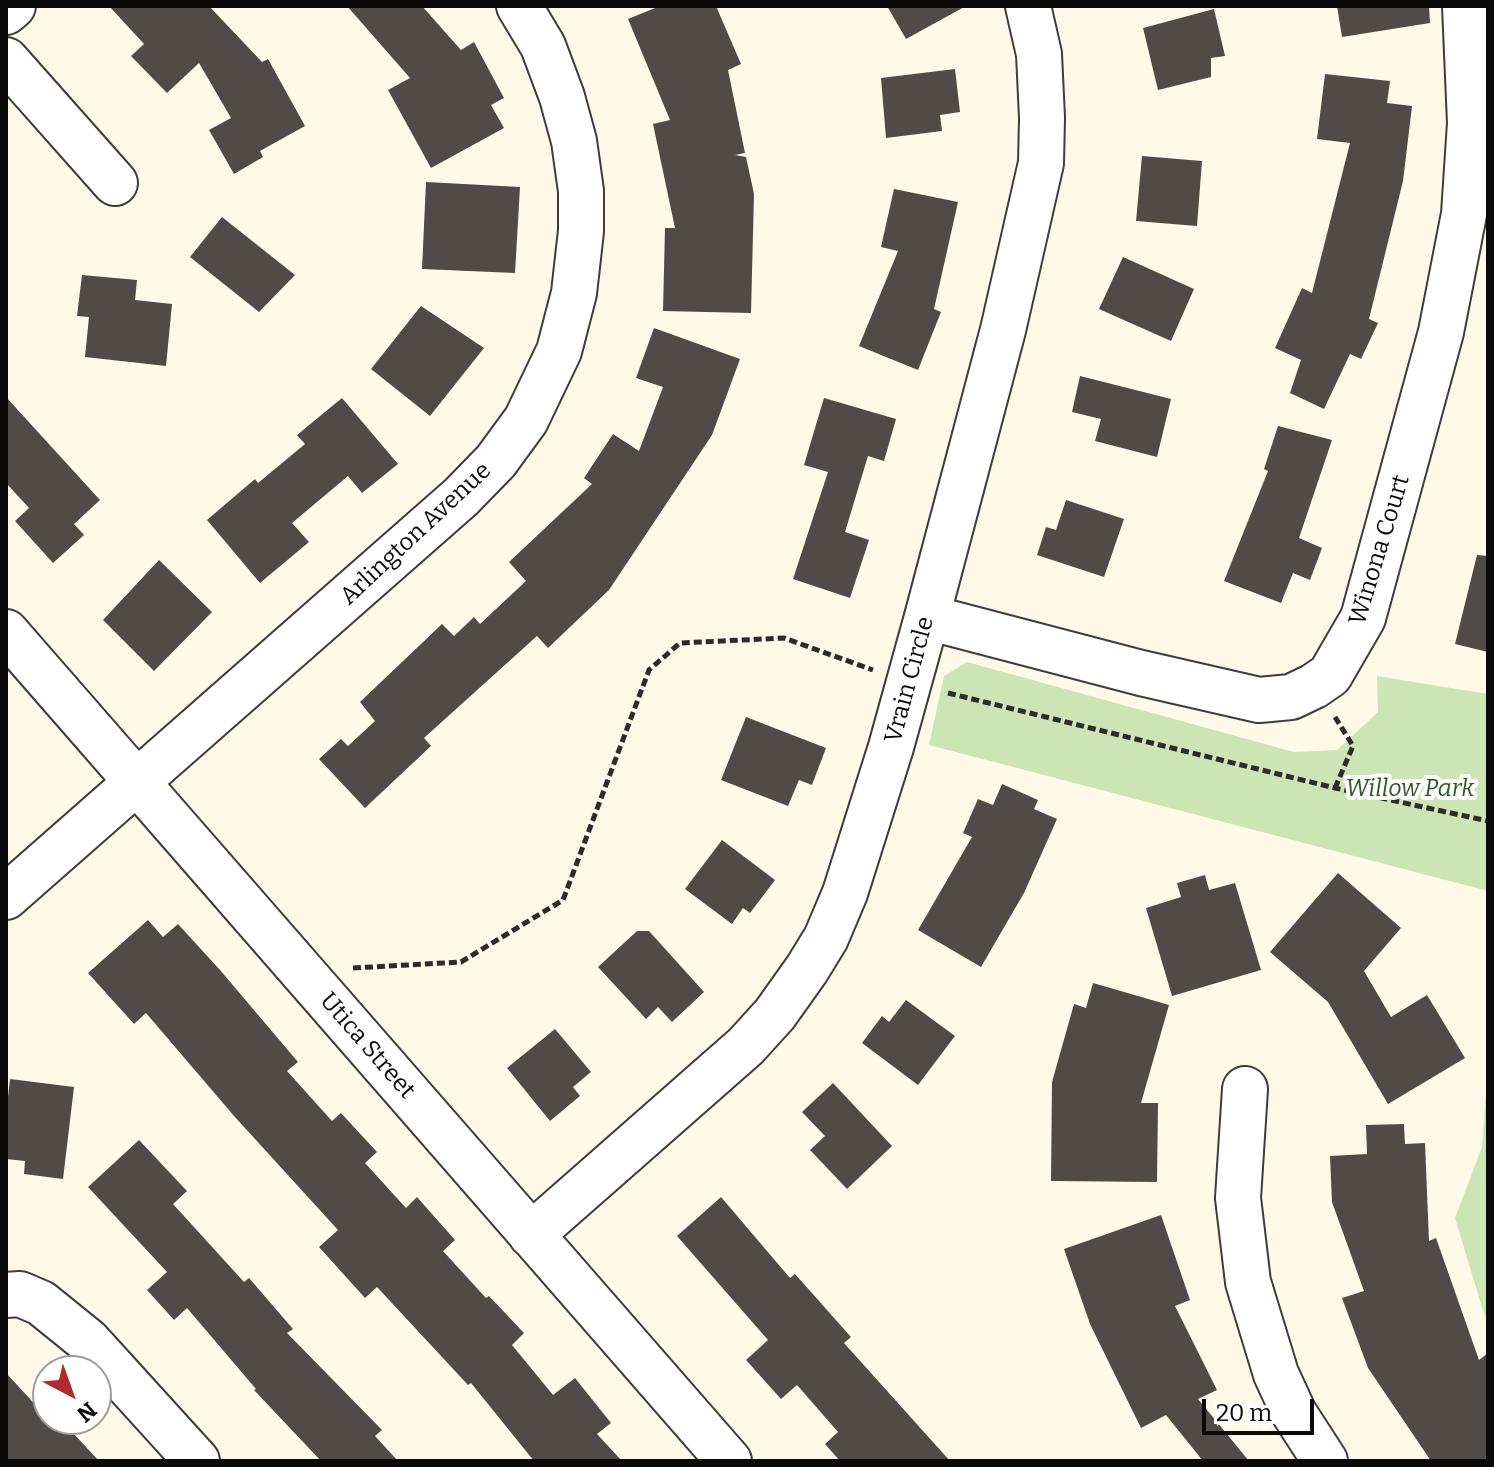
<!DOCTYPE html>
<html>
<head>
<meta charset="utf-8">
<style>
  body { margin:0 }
  #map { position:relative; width:1494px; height:1467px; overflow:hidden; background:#fefae7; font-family:Bitter,serif }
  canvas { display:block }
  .frame { position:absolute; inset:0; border:8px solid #0a0a0a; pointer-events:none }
  .north { position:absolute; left:32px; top:1355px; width:80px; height:80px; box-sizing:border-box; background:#fff; border:2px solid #9d9d9d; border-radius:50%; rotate:139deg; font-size:22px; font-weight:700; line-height:32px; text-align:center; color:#0a0a0a }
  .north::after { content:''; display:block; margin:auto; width:28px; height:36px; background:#b02b2d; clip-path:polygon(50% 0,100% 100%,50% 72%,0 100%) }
  .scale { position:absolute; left:1202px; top:1399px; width:112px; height:36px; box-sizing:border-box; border:4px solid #0a0a0a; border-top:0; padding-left:10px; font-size:24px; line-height:28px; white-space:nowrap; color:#0a0a0a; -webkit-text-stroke:6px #fff; paint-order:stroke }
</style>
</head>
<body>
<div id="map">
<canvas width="1494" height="1467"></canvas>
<div class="frame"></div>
<div class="north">N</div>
<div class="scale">20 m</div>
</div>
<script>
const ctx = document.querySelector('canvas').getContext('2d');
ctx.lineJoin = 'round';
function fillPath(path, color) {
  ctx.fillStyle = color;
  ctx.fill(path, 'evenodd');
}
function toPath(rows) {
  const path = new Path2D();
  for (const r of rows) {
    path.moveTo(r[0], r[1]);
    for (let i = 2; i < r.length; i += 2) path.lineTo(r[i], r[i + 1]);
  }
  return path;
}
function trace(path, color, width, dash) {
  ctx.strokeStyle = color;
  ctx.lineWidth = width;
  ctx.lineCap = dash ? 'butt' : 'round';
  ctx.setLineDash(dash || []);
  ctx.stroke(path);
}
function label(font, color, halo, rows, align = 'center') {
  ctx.font = font + ' Bitter,serif';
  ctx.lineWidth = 8;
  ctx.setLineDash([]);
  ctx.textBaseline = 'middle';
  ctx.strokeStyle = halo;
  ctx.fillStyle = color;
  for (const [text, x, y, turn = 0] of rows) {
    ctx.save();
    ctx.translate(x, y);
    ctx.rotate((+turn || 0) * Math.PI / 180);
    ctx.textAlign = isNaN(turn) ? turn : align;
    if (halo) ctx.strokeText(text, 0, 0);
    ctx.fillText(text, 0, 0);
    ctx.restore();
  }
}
fillPath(toPath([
  [967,662,1294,752,1337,750,1378,712,1377,676,1488,694,1488,891,929,745,944,676],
  [1488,1067,1488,1320,1484,1314,1455,1218,1482,1147]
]), '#cce5b4');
fillPath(toPath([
  [109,6,209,6,262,62,268,59,305,126,260,151,263,157,234,174,209,130,231,118,199,63,167,93,131,56,144,44],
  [347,6,422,6,461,50,474,42,504,98,491,105,504,128,431,168,388,90,410,78],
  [660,6,716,6,741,64,728,70,745,153,735,155,746,157,754,194,751,313,663,311,665,228,675,228,653,124,670,120,628,19],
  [887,6,966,6,906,39],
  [1337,6,1429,6,1430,23,1342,37],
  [1214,9,1225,56,1211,58,1211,77,1158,90,1143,28],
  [955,69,960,112,940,115,942,131,886,138,881,78],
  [1325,74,1390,81,1387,103,1412,106,1403,181,1369,319,1378,323,1361,359,1350,354,1324,409,1290,393,1301,360,1275,348,1302,288,1312,293,1350,143,1317,139],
  [1142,156,1202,161,1197,226,1136,221],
  [426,182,520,187,515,273,422,269],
  [894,189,958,202,934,309,941,312,918,370,859,346,898,251,881,247],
  [222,217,295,275,259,312,190,257],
  [1123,257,1194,289,1171,341,1099,309],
  [82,275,137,280,135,300,172,304,166,366,85,357,89,317,77,316],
  [421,306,484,348,430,416,371,369],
  [654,328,740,359,712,435,609,590,548,648,537,636,424,738,431,746,365,808,319,759,341,739,348,746,375,721,360,702,442,624,454,636,474,617,480,624,526,581,509,562,592,484,584,478,613,434,639,451,663,387,636,378],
  [1080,376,1171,399,1157,457,1095,441,1101,419,1072,412],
  [6,397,100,500,74,524,84,535,53,563,15,521,29,508,6,483],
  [342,398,398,464,362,493,348,476,292,523,309,542,260,583,207,520,255,479,258,483,305,444,297,435],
  [824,398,896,419,884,461,868,456,845,532,869,540,850,598,793,579,828,472,804,465],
  [1278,426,1332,440,1299,538,1322,548,1310,580,1293,573,1281,603,1224,581,1268,471,1264,469],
  [1066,500,1124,519,1104,577,1037,555,1046,527,1056,530],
  [1477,555,1488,556,1488,652,1455,644],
  [159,560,212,612,154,671,103,620],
  [746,717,826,748,812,785,799,780,788,806,721,780],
  [1002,784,1038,800,1034,809,1057,819,1024,893,981,967,918,930,972,837,963,833,978,799,993,805],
  [722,840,775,880,750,913,743,908,732,924,685,889],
  [1338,873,1401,928,1364,971,1391,1017,1427,995,1465,1058,1388,1104,1328,1002,1270,952],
  [1205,875,1209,890,1235,883,1261,970,1172,996,1146,908,1181,897,1177,883],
  [148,920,163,937,178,924,220,970,298,1062,287,1071,332,1121,341,1113,377,1152,365,1163,406,1208,417,1197,455,1240,443,1251,486,1298,489,1296,524,1333,512,1345,553,1395,575,1378,611,1423,597,1434,622,1461,534,1461,471,1383,468,1385,377,1287,365,1298,319,1247,338,1230,234,1116,146,1013,134,1024,88,973],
  [637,931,649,931,704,992,672,1022,658,1007,646,1019,598,967],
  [1093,983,1169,1005,1141,1103,1158,1103,1157,1182,1051,1181,1052,1082,1074,1004,1086,1008],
  [906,1000,955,1036,918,1085,862,1043,882,1016,889,1022],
  [555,1029,591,1072,573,1087,580,1096,550,1121,507,1068],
  [10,1079,74,1087,63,1179,24,1174,25,1161,6,1159,6,1114],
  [833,1083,892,1146,847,1189,810,1150,825,1136,802,1112],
  [1404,1124,1405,1144,1425,1143,1429,1241,1436,1238,1479,1360,1488,1353,1488,1461,1431,1461,1368,1368,1342,1298,1364,1291,1332,1202,1330,1156,1367,1154,1366,1125],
  [139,1140,187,1191,173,1204,244,1282,249,1278,293,1329,287,1333,382,1430,375,1436,398,1461,321,1461,254,1390,256,1389,187,1308,174,1320,147,1290,167,1272,88,1187],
  [721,1197,790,1278,795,1274,851,1337,844,1343,950,1461,840,1461,825,1444,838,1432,797,1385,781,1399,746,1360,768,1340,677,1236],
  [1161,1215,1190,1300,1175,1306,1217,1390,1198,1399,1249,1461,1203,1461,1166,1415,1141,1428,1090,1324,1064,1249],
  [6,1373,54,1425,60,1419,99,1461,6,1461]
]), '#514b47');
const minor = toPath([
  [6,12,13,6],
  [6,60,115,183],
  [927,617,1141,673,1259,700,1291,697,1314,686,1330,675,1363,618,1441,332,1464,214,1470,123,1465,6],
  [6,632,729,1461],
  [6,897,461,497,496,461,526,420,559,351,574,293,581,231,581,191,574,141,562,97,543,46,519,6],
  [1245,1089,1238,1198,1248,1282,1276,1374,1294,1413,1325,1461],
  [531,1235,746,1046,775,1014,807,969,826,938,845,893,891,747,927,617,1003,330,1041,163,1042,118,1039,54,1028,6],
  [6,1295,20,1294,41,1303,88,1341,197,1461]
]);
trace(minor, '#3d3d3d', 48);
trace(toPath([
  [948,693,1335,788,1488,821],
  [1335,788,1353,746,1335,717],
  [353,968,461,962,563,900,649,670,680,643,784,638,873,670]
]), '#2c2c2c', 5, [8, 4]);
trace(minor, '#fff', 44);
label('24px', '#0a0a0a', '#fff', [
  ["Arlington Avenue",416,534,-43],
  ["Winona Court",1380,550,-73],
  ["Vrain Circle",910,680,-75],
  ["Utica Street",367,1046,49]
]);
label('italic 24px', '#2a5c1f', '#fff', [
  ["Willow Park",1410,789]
]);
</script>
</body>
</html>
